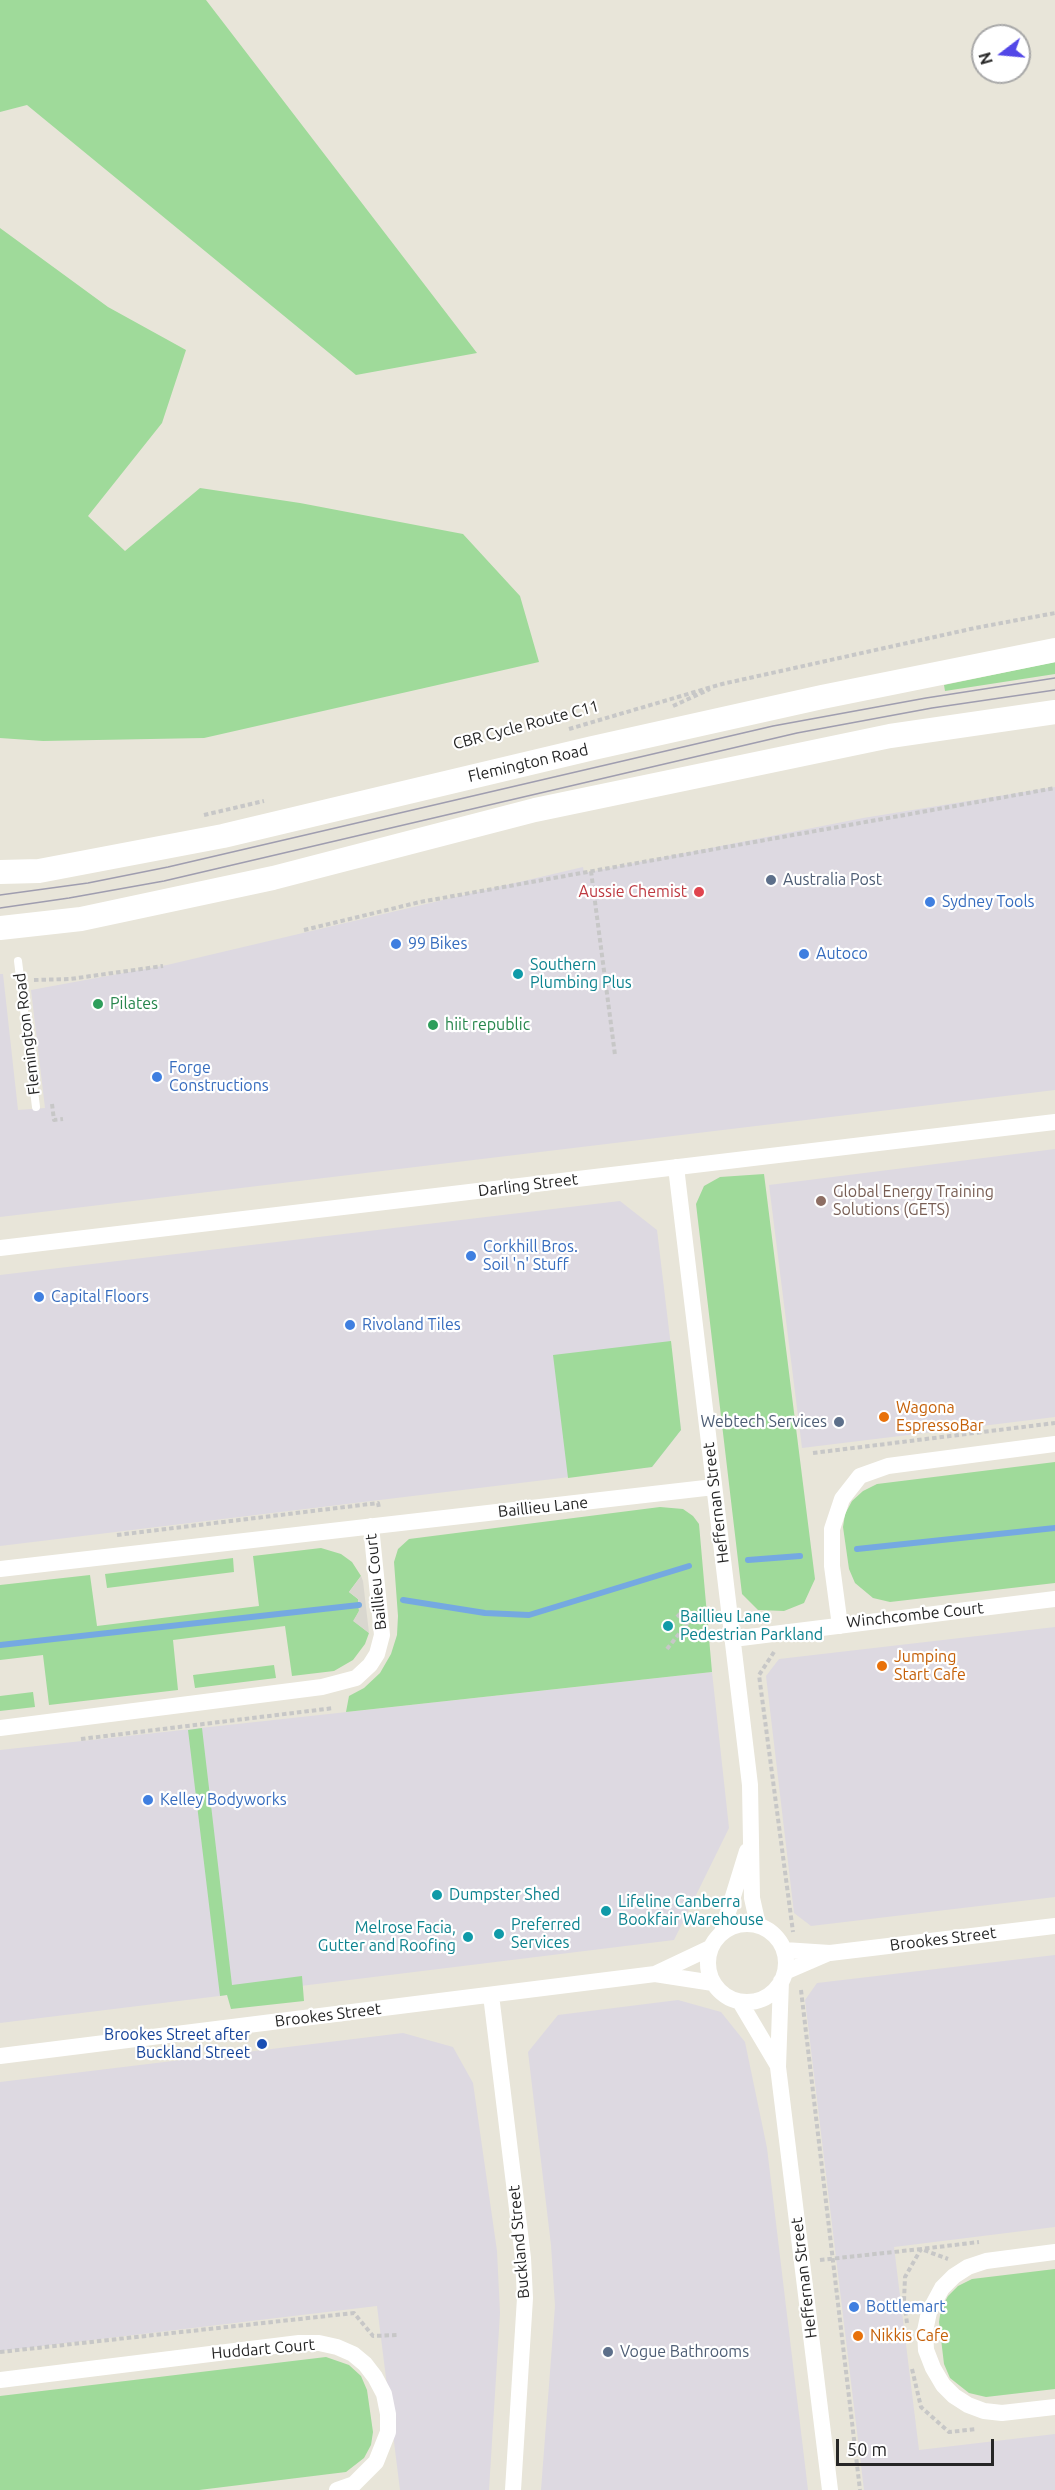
<!DOCTYPE html>
<html>
<head>
<meta charset="utf-8">
<style>
  body { margin:0 }
  #map { position:relative; width:1055px; height:2490px; overflow:hidden; background:#e8e5d9; font-family:Ubuntu,sans-serif }
  canvas { display:block }
  .north { position:absolute; left:971px; top:24px; width:60px; height:60px; box-sizing:border-box; background:#fff; border:2px solid #a8a8a8; border-radius:50%; rotate:254deg; font-size:16px; font-weight:700; line-height:24px; text-align:center; color:#262626 }
  .north::after { content:''; display:block; margin:auto; width:21px; height:27px; background:#5247e7; clip-path:polygon(50% 0,100% 100%,50% 72%,0 100%) }
  .scale { position:absolute; left:836px; top:2439px; width:158px; height:27px; box-sizing:border-box; border:3px solid #262626; border-top:0; padding-left:8px; font-size:18px; line-height:21px; white-space:nowrap; color:#262626; -webkit-text-stroke:4px #fff; paint-order:stroke }
</style>
</head>
<body>
<div id="map">
<canvas width="1055" height="2490"></canvas>
<div class="north">N</div>
<div class="scale">50 m</div>
</div>
<script>
const ctx = document.querySelector('canvas').getContext('2d');
ctx.lineJoin = 'round';
function fillPath(path, color) {
  ctx.fillStyle = color;
  ctx.fill(path, 'evenodd');
}
function toPath(rows) {
  const path = new Path2D();
  for (const r of rows) {
    if (r.length === 3) {
      path.moveTo(r[0] + r[2], r[1]);
      path.arc(r[0], r[1], r[2], 0, 2 * Math.PI);
      continue;
    }
    path.moveTo(r[0], r[1]);
    for (let i = 2; i < r.length; i += 2) path.lineTo(r[i], r[i + 1]);
  }
  return path;
}
function trace(path, color, width, dash) {
  ctx.strokeStyle = color;
  ctx.lineWidth = width;
  ctx.lineCap = dash ? 'butt' : 'round';
  ctx.setLineDash(dash || []);
  ctx.stroke(path);
}
function label(font, color, halo, rows, align = 'center') {
  ctx.font = font + ' Ubuntu,sans-serif';
  ctx.lineWidth = 4.5;
  ctx.setLineDash([]);
  ctx.textBaseline = 'middle';
  ctx.strokeStyle = halo;
  ctx.fillStyle = color;
  for (const [text, x, y, turn = 0] of rows) {
    ctx.save();
    ctx.translate(x, y);
    ctx.rotate((+turn || 0) * Math.PI / 180);
    ctx.textAlign = isNaN(turn) ? turn : align;
    if (halo) ctx.strokeText(text, 0, 0);
    ctx.fillText(text, 0, 0);
    ctx.restore();
  }
}
fillPath(toPath([
  [1055,787,1055,1090,0,1217,0,974,3,974,18,1110,45,1108,31,990,167,965,583,867,584,873,863,818],
  [1055,1149,1055,1417,802,1448,769,1185],
  [620,1201,657,1230,681,1430,652,1467,0,1546,0,1275],
  [1055,1627,1055,1897,811,1926,794,1913,766,1676,779,1659],
  [712,1672,729,1828,674,1940,0,2023,0,1750],
  [1055,1955,1055,2227,894,2247,919,2450,1055,2434,1055,2490,864,2490,805,2000,817,1983],
  [678,2000,721,2012,745,2042,767,2148,808,2490,541,2490,555,2306,551,2245,528,2052,558,2015],
  [403,2033,453,2047,473,2083,497,2251,500,2313,489,2490,400,2490,377,2306,0,2351,0,2082]
]), '#ddd9e1');
fillPath(toPath([
  [0,0,206,0,477,353,356,375,27,105,0,112],
  [0,228,108,307,186,350,162,423,88,516,125,551,200,488,300,503,463,534,520,596,539,662,204,738,43,741,0,738],
  [1055,662,1055,674,945,691,944,685],
  [764,1174,815,1579,804,1603,784,1611,758,1610,742,1594,696,1204,704,1186,720,1177],
  [671,1341,681,1430,652,1467,568,1478,553,1355],
  [1055,1462,1055,1583,890,1602,873,1598,855,1583,849,1569,843,1527,845,1514,852,1501,863,1491,877,1484],
  [660,1507,683,1509,693,1516,699,1524,712,1672,346,1712,349,1696,364,1688,380,1673,391,1654,397,1635,398,1616,394,1562,398,1549,409,1539],
  [321,1548,341,1554,352,1562,361,1576,349,1592,358,1599,359,1611,354,1621,369,1633,365,1644,353,1660,334,1671,292,1676,285,1626,173,1640,178,1690,49,1705,43,1655,0,1660,0,1585,90,1575,97,1626,259,1606,253,1556],
  [233,1558,234,1572,107,1588,105,1574],
  [274,1665,276,1678,195,1688,193,1675],
  [33,1692,35,1707,0,1711,0,1696],
  [202,1728,232,1985,302,1976,304,2001,231,2009,227,1995,220,1996,188,1730],
  [1055,2269,1055,2389,986,2397,969,2393,950,2378,944,2364,939,2322,941,2309,948,2296,958,2286,972,2279],
  [326,2357,349,2365,361,2376,367,2390,373,2432,371,2445,364,2458,346,2472,199,2490,0,2490,0,2396]
]), '#9fda9a');
fillPath(toPath([
  [361,1576,363,1581,369,1633,353,1621,359,1611,358,1599,349,1592]
]), '#d9d7cf');
trace(toPath([
  [857,1549,1055,1528],
  [748,1560,800,1556],
  [403,1600,485,1613,529,1615,689,1566],
  [0,1645,359,1605]
]), '#75a9e1', 6);
trace(toPath([
  [673,706,710,689],
  [569,729,722,684,975,628,1055,613],
  [204,815,264,801],
  [591,871,615,1055],
  [304,930,420,902,1055,788],
  [34,980,70,979,163,966],
  [52,1104,54,1120,63,1119],
  [813,1453,1055,1423],
  [117,1535,378,1503,379,1508],
  [677,1617,680,1614,713,1612],
  [667,1649,694,1615],
  [774,1652,759,1675,793,1932],
  [81,1739,334,1708],
  [801,1990,860,2490],
  [820,2260,921,2249,948,2259],
  [907,2323,904,2301,905,2277,921,2249,979,2242],
  [0,2352,354,2313,373,2336,397,2335],
  [912,2369,921,2407,949,2432,977,2429]
]), '#c7c7c7', 4, [4.5, 3]);
trace(toPath([
  [18,961,36,1107]
]), '#fff', 8);
trace(toPath([
  [676,1167,750,1785,752,1898,758,1925],
  [0,1248,1055,1122],
  [0,1569,714,1487],
  [840,1626,832,1566,832,1529,842,1499,860,1476,888,1466,1055,1444],
  [733,1639,1055,1599],
  [0,1728,322,1687,356,1678,370,1665,377,1654,382,1635,371,1526],
  [747,1963,39],
  [722,1932,747,1851],
  [784,1950,830,1953,1055,1926],
  [785,1972,829,1953],
  [655,1974,710,1948],
  [781,1981,778,2067,830,2490],
  [491,1995,523,2258,525,2298,513,2490],
  [740,2002,778,2066],
  [0,2056,655,1974,713,1983],
  [1055,2252,986,2261,968,2267,954,2276,942,2288,929,2312,925,2331,926,2350,933,2368,943,2385,954,2396,968,2405,984,2411,1002,2413,1055,2407],
  [0,2380,299,2343,319,2343,337,2347,353,2354,365,2364,375,2377,384,2394,388,2414,388,2432,376,2462,354,2484,337,2490]
]), '#fff', 16);
trace(toPath([
  [0,872,39,871,223,836,593,748,822,697,1055,650],
  [0,928,81,919,273,878,535,810,890,736,1055,712]
]), '#fff', 24);
trace(toPath([
  [0,895,88,883,168,867,773,726,926,698,1055,678],
  [0,908,69,898,164,881,797,733,932,708,1055,690]
]), '#9f9daf', 1.5);
for (const [x, y, r, color] of [
  [771,880,6,"#5c6f8a"],
  [699,892,6,"#e0444e"],
  [930,902,6,"#3f7fe0"],
  [396,944,6,"#3f7fe0"],
  [804,954,6,"#3f7fe0"],
  [518,974,6,"#0f9aa8"],
  [98,1004,6,"#2e9e5b"],
  [433,1025,6,"#2e9e5b"],
  [157,1077,6,"#3f7fe0"],
  [821,1201,6,"#8d6e63"],
  [471,1256,6,"#3f7fe0"],
  [39,1297,6,"#3f7fe0"],
  [350,1325,6,"#3f7fe0"],
  [884,1417,6,"#e8710a"],
  [839,1422,6,"#5c6f8a"],
  [668,1626,6,"#0f9aa8"],
  [882,1666,6,"#e8710a"],
  [148,1800,6,"#3f7fe0"],
  [437,1895,6,"#0f9aa8"],
  [606,1911,6,"#0f9aa8"],
  [499,1934,6,"#0f9aa8"],
  [468,1937,6,"#0f9aa8"],
  [262,2044,6,"#1a4fb4"],
  [854,2307,6,"#3f7fe0"],
  [858,2336,6,"#e8710a"],
  [608,2352,6,"#5c6f8a"]
]) {
  const dot = new Path2D();
  dot.arc(x, y, r, 0, 2 * Math.PI);
  ctx.fillStyle = color;
  ctx.fill(dot);
  trace(dot, '#fff', 2);
}
label('16px', '#262626', '#fff', [
  ["CBR Cycle Route C11",526,725,-15],
  ["Flemington Road",528,763,-13],
  ["Flemington Road",27,1034,-97],
  ["Darling Street",528,1185,-7],
  ["Heffernan Street",716,1503,-97],
  ["Baillieu Lane",543,1507,-6],
  ["Baillieu Court",376,1582,-96],
  ["Winchcombe Court",915,1615,-6],
  ["Brookes Street",943,1939,-7],
  ["Brookes Street",328,2015,-7],
  ["Buckland Street",519,2242,-95],
  ["Heffernan Street",804,2278,-97],
  ["Huddart Court",263,2349,-5]
]);
label('16px', '#4e5e75', '#fff', [
  ["Australia Post",783,880],
  ["Webtech Services",827,1422,"right"],
  ["Vogue Bathrooms",620,2352]
], 'left');
label('16px', '#be3a42', '#fff', [
  ["Aussie Chemist",687,892]
], 'right');
label('16px', '#366cbe', '#fff', [
  ["Sydney Tools",942,902],
  ["99 Bikes",408,944],
  ["Autoco",816,954],
  ["Forge",169,1068],
  ["Constructions",169,1086],
  ["Corkhill Bros.",483,1247],
  ["Soil 'n' Stuff",483,1265],
  ["Capital Floors",51,1297],
  ["Rivoland Tiles",362,1325],
  ["Kelley Bodyworks",160,1800],
  ["Bottlemart",866,2307]
], 'left');
label('16px', '#0d838f', '#fff', [
  ["Southern",530,965],
  ["Plumbing Plus",530,983],
  ["Baillieu Lane",680,1617],
  ["Pedestrian Parkland",680,1635],
  ["Dumpster Shed",449,1895],
  ["Lifeline Canberra",618,1902],
  ["Bookfair Warehouse",618,1920],
  ["Preferred",511,1925],
  ["Services",511,1943],
  ["Melrose Facia,",456,1928,"right"],
  ["Gutter and Roofing",456,1946,"right"]
], 'left');
label('16px', '#27864d', '#fff', [
  ["Pilates",110,1004],
  ["hiit republic",445,1025]
], 'left');
label('16px', '#785e54', '#fff', [
  ["Global Energy Training",833,1192],
  ["Solutions (GETS)",833,1210]
], 'left');
label('16px', '#c56008', '#fff', [
  ["Wagona",896,1408],
  ["EspressoBar",896,1426],
  ["Jumping",894,1657],
  ["Start Cafe",894,1675],
  ["Nikkis Cafe",870,2336]
], 'left');
label('16px', '#164399', '#fff', [
  ["Brookes Street after",250,2035],
  ["Buckland Street",250,2053]
], 'right');
</script>
</body>
</html>
